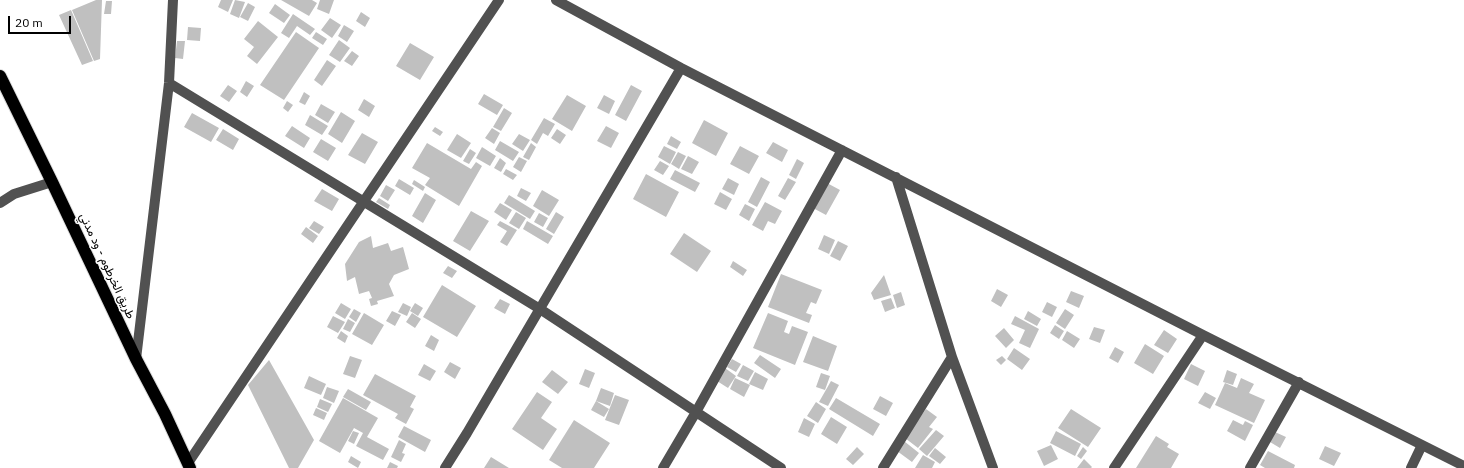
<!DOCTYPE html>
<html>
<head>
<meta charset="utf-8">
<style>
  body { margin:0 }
  #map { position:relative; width:1464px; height:468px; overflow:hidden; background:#fff; font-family:"IBM Plex Sans",sans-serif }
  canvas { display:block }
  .scale { position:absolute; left:8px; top:16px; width:63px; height:18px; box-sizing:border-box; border:2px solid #000; border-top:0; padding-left:5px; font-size:12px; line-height:14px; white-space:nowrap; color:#000; -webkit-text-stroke:3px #fff; paint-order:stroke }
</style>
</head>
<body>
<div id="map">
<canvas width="1464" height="468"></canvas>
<div class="scale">20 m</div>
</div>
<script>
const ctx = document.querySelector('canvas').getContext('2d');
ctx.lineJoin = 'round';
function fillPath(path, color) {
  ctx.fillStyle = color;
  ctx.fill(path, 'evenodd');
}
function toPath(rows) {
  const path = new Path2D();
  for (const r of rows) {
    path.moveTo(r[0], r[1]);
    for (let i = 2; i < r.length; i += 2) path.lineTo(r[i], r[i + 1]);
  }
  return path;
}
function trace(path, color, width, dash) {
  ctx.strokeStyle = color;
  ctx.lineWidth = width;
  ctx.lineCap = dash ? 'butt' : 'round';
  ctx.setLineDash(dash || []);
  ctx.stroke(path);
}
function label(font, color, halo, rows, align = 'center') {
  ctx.font = font + ' "IBM Plex Sans",Vazirmatn,sans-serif';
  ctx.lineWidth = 3;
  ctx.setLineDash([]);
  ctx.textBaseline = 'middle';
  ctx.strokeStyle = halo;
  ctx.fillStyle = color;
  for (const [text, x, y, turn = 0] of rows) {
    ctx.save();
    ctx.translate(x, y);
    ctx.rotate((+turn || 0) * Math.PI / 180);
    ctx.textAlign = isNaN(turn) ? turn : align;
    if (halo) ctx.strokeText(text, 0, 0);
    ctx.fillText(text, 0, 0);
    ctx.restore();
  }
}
fillPath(toPath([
  [96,0,102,0,100,59,94,61,72,10],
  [221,0,233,0,228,12,218,7],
  [235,0,245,2,239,18,230,14],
  [281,0,312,0,317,3,309,16],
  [320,0,334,0,329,14,317,9],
  [106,1,112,1,111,14,104,14],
  [248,3,255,7,248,21,240,17],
  [275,4,290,15,284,23,269,13],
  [71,10,93,61,82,65,59,15],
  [361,12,370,18,365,27,356,21],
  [293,14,315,29,310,35,297,26,289,38,281,33],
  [330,18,341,25,332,38,321,30],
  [258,21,278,37,257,64,247,56,254,47,244,39],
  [344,25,354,31,347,42,338,36],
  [188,27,201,28,200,41,187,40],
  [296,32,319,48,284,100,260,85],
  [316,32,327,39,323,45,312,38],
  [339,40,350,48,340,62,329,55],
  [177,41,185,41,183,59,175,58],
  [410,43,434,57,420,80,396,66],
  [352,51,359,56,352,66,344,61],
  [327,60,336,66,322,86,314,80],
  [246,81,254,86,247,97,240,92],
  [228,85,237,91,229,102,220,96],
  [631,85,642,91,626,121,615,115],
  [304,92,310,96,305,105,299,102],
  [484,94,503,105,497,115,478,104],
  [567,95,586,106,572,131,552,119],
  [604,95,615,101,609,114,597,108],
  [364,99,375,106,369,117,358,110],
  [287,101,293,105,288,112,283,108],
  [321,104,335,112,328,123,315,115],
  [504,108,512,113,501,131,493,127],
  [341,112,355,121,342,143,328,134],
  [192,113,219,128,211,142,184,127],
  [310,115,328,126,322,135,305,125],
  [544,118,555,124,548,136,543,133,537,144,531,140],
  [704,120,728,133,716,156,692,143],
  [292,126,310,138,304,148,285,136],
  [606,126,619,133,611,148,597,141],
  [435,127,443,132,440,136,432,131],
  [492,128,500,133,494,144,485,138],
  [223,129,239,139,233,150,216,140],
  [557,129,566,135,560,144,551,138],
  [362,133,378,142,365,164,348,155],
  [457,134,471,143,461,158,447,150],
  [519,134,530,140,523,151,512,144],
  [671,136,681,142,677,149,667,144],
  [321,139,336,148,328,161,313,152],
  [500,141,519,152,513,161,495,150],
  [773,142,788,150,782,162,766,153],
  [427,143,471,169,476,162,482,166,459,206,425,185,430,178,412,168],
  [531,143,536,147,529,160,523,157],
  [664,146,676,152,670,164,658,157],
  [740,146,759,156,749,174,730,164],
  [482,147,496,156,490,166,476,158],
  [470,149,476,153,469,164,463,161],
  [678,152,686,156,679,169,671,164],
  [688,156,699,162,692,174,681,169],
  [519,157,527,161,521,172,513,167],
  [500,158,506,163,501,172,494,168],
  [797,159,804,163,796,179,789,175],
  [660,161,669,166,663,175,654,170],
  [506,169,517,175,513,180,503,174],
  [675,170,700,183,695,192,670,179],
  [646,174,679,192,666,217,633,199],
  [761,177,770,182,757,207,748,202],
  [728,178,739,184,734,195,722,189],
  [788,178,796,182,785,200,778,196],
  [399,179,414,188,410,195,395,186],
  [414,180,425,187,423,191,412,184],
  [827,183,840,190,826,215,813,208],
  [386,185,395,190,388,201,380,196],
  [521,188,531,193,526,201,517,196],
  [322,189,339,199,332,211,314,201],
  [542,190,559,200,549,216,533,206],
  [720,192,732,199,726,210,714,204],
  [425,193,436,200,423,223,412,216],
  [509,195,535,211,530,219,504,203],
  [379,198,390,205,388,209,376,202],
  [765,202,782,211,775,224,768,221,763,231,752,225],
  [500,203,512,210,506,220,494,212],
  [745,204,755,209,749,221,739,215],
  [471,211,489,221,470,251,453,241],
  [516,212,526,218,519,229,509,223],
  [556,212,564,217,554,234,546,229],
  [539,213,548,218,543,227,534,222],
  [314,221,324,227,319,234,309,228],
  [500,221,517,230,507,246,500,242,507,231,497,225],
  [527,221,553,236,548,244,523,229],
  [306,227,318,236,313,243,301,234],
  [684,233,711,251,697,272,670,254],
  [824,235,835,240,829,254,818,249],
  [371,236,373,248,388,243,391,251,403,247,409,269,394,275,389,284,394,296,377,301,378,304,371,306,369,299,372,298,369,291,359,294,355,277,347,281,345,264,359,242],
  [838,241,848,246,840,261,830,256],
  [733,261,747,270,743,276,730,267],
  [448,266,457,271,452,278,443,273],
  [781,274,822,290,816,304,811,302,806,313,812,315,809,323,768,307],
  [884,275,891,295,874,300,871,293],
  [442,285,476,306,457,337,423,317],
  [997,289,1008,295,1001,307,991,301],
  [1071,291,1084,296,1079,308,1066,302],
  [901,292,905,305,897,308,893,295],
  [891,298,895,308,885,312,881,301],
  [500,299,510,304,505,314,494,308],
  [1047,302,1057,307,1052,317,1042,312],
  [341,303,351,309,345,319,335,313],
  [403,303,411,307,407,316,398,312],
  [415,303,423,308,418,316,410,311],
  [354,309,361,313,356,322,349,317],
  [1065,309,1074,315,1065,329,1056,323],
  [392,311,401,315,395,326,386,321],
  [1028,311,1041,319,1037,326,1024,319],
  [364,313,384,325,372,345,352,334],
  [412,313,421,319,415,328,406,322],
  [768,313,788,321,784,332,789,334,792,326,808,332,795,365,753,348],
  [333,316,345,322,338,333,327,327],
  [1015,316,1039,329,1030,348,1019,343,1025,330,1011,324],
  [348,319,355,323,350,332,343,329],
  [1055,325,1064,331,1059,339,1050,333],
  [1094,327,1105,330,1100,343,1089,339],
  [1004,328,1014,340,1006,348,995,336],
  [1164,330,1177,339,1168,353,1154,345],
  [341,331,348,336,345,343,337,338],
  [1067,331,1080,339,1074,348,1062,340],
  [431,335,439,340,434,351,425,346],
  [813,336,837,346,828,371,803,362],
  [1145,344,1164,356,1153,374,1134,363],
  [1115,347,1124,352,1118,363,1109,358],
  [1014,348,1030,359,1022,370,1007,359],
  [760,355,781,369,775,378,754,363],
  [350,356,362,360,355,378,343,374],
  [1002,356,1006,360,1001,365,996,360],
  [732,359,741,364,736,372,727,367],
  [269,360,314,440,298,468,289,468,248,385],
  [450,362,461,368,455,379,444,372],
  [424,364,436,371,430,381,418,375],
  [1191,364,1205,371,1198,386,1184,379],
  [743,365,754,371,748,381,737,376],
  [725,368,736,376,728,388,717,381],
  [585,369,595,373,589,388,579,384],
  [552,370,568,382,558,394,542,382],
  [1227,370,1237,374,1233,385,1223,382],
  [755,372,768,379,763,390,749,384],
  [821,373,830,376,825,390,816,387],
  [375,374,416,396,410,407,414,409,406,424,395,418,398,414,363,395],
  [309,376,326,384,321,395,304,388],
  [735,378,750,385,744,397,730,389],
  [1241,378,1254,384,1249,393,1265,400,1254,423,1215,405,1225,383,1237,388],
  [831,381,839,385,828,406,819,402],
  [327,387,339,391,334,403,323,398],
  [601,388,614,393,610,406,596,401],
  [348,389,371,402,366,410,343,397],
  [537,392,552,402,541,418,557,429,543,450,512,429],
  [1205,392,1216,398,1210,409,1198,403],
  [615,395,629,400,619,425,605,420],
  [880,396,893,403,886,416,873,409],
  [343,398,378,418,367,437,389,449,383,460,356,446,363,433,354,428,340,453,319,441],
  [836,398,880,424,873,436,829,409],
  [320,399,332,404,328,412,317,407],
  [596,401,609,409,604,417,591,410],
  [816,402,826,409,818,423,807,416],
  [316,408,327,413,324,420,313,415],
  [926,409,937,417,929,427,933,429,918,448,905,438],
  [1071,409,1101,428,1088,447,1058,428],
  [831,417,847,427,837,444,821,434],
  [804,418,815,424,809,437,798,432],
  [574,420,610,443,594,468,562,468,549,460],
  [1233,420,1243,425,1245,421,1253,425,1245,441,1227,431],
  [404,426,431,440,425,452,398,437],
  [936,430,944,436,927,456,919,449],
  [353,431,359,433,354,444,348,441],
  [1056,431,1081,444,1075,456,1050,443],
  [1275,432,1286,437,1280,448,1270,442],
  [1156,436,1169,444,1167,447,1179,454,1171,468,1136,468],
  [399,440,406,444,402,453,405,454,401,462,391,457],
  [904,441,919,453,912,462,897,451],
  [1051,445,1058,459,1044,466,1037,451],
  [1325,446,1341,453,1334,466,1319,459],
  [857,447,864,454,853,465,846,459],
  [1083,447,1087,451,1081,459,1077,456],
  [935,448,946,457,940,464,929,456],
  [1268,451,1295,465,1294,468,1265,468,1260,465],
  [923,455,935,462,932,468,915,468],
  [351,456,361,462,358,468,348,462],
  [491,457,509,468,484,468],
  [1084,459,1092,467,1091,468,1077,468],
  [390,462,398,466,397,468,387,468]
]), '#c0c0c0');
const highway = toPath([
  [0,76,52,182,136,359,165,414,190,468]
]);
trace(highway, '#dbdbdb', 14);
trace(toPath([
  [556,0,681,68,1203,335,1464,466],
  [169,83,540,309,781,468],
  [896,177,952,357,993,468],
  [0,203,14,194,52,182],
  [136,359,169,83,173,0],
  [188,463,499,0],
  [445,468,467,433,681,68],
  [663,468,696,412,842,150],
  [883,468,952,357],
  [1114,468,1203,335],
  [1250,468,1299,382],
  [1411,468,1422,445]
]), '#515151', 10);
trace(highway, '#000', 12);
label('12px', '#000', '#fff', [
  ["طريق الخرطوم - ود مدني",107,266,65]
]);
</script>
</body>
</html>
